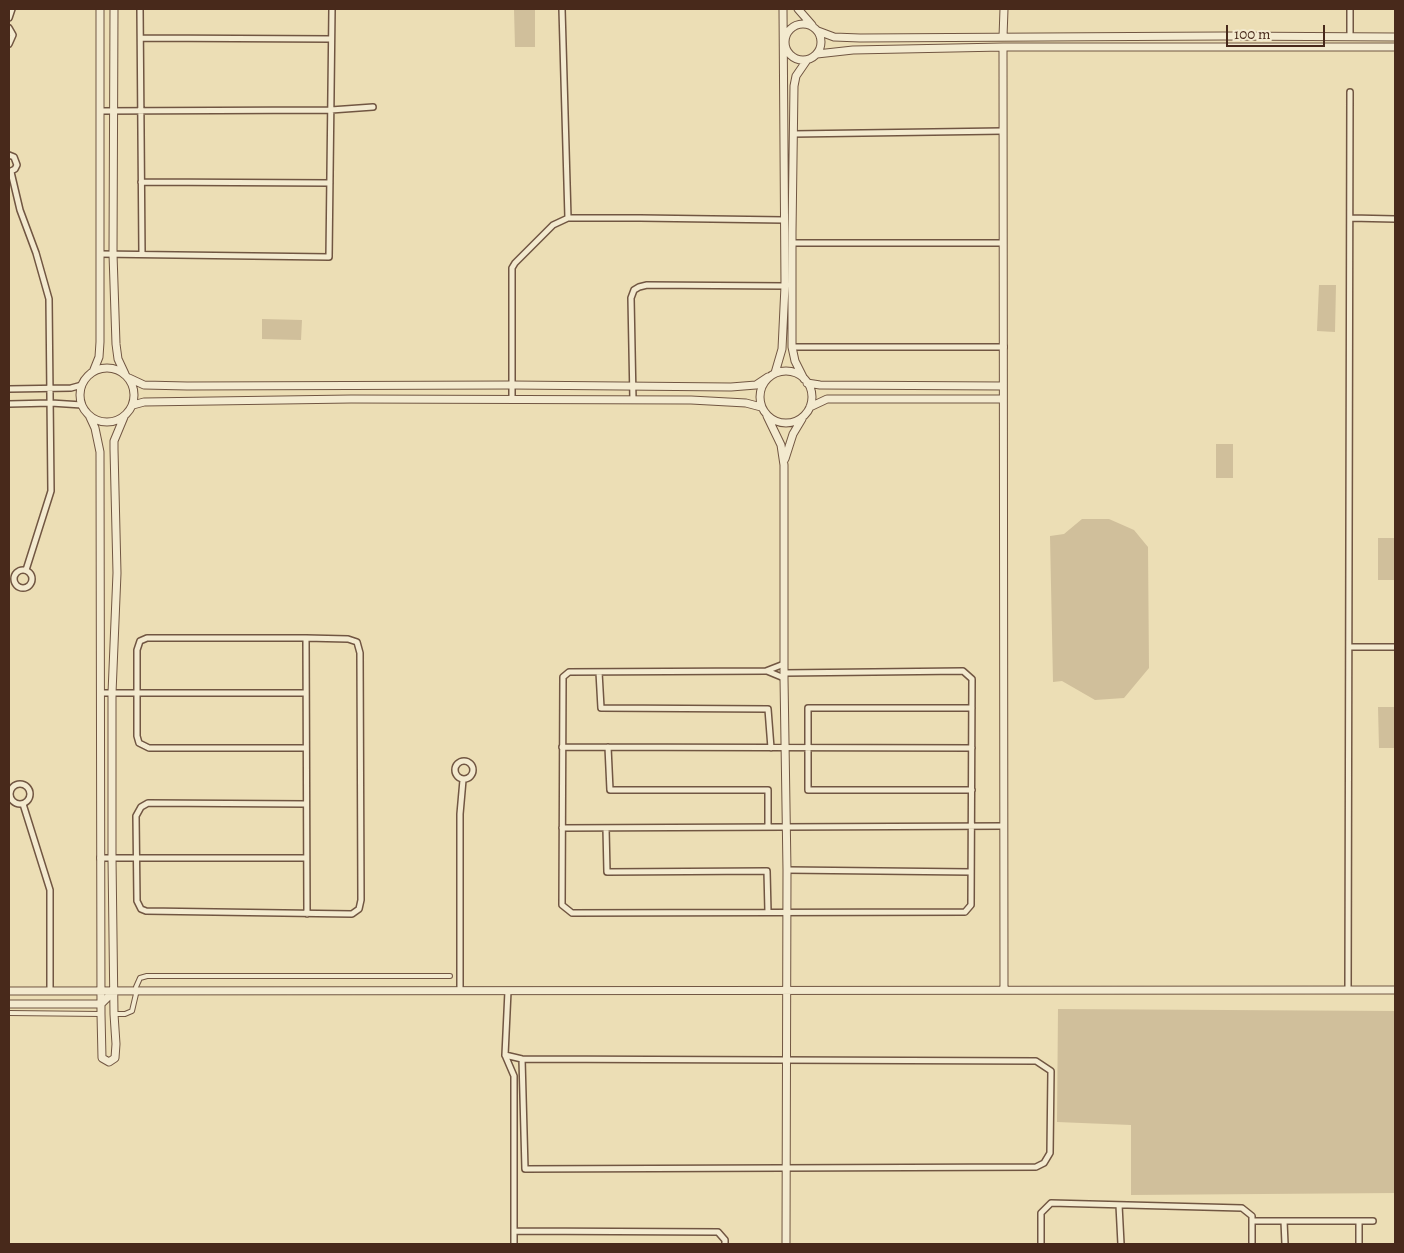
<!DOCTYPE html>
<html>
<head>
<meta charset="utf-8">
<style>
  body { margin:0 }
  #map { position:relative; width:1404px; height:1253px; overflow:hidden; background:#ecdeb5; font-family:Alegreya,serif }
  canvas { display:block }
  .frame { position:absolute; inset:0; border:10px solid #48291b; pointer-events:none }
  .scale { position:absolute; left:1226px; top:25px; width:99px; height:22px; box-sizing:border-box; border:2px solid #48291b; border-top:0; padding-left:6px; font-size:15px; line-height:18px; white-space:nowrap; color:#48291b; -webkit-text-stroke:4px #f3eacf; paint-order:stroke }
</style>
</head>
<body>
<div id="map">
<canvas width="1404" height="1253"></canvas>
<div class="frame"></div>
<div class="scale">100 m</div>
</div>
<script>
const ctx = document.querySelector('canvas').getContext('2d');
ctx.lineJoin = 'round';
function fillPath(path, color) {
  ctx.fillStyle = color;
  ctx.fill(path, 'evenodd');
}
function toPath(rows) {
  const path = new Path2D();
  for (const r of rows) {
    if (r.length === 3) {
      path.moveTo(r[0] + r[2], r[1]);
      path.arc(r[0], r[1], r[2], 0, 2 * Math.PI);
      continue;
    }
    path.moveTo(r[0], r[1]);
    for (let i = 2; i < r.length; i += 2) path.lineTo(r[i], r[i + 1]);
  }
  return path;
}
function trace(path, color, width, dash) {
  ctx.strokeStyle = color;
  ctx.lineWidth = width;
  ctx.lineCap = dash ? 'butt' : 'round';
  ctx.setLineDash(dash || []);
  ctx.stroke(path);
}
fillPath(toPath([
  [514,9,535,9,535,47,515,47],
  [1319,285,1336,285,1335,332,1317,331],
  [262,319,302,320,301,340,262,339],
  [1216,444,1233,444,1233,478,1216,478],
  [1082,519,1109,519,1134,530,1148,547,1149,668,1124,698,1095,700,1062,681,1053,682,1050,536,1064,534],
  [1378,538,1395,538,1395,580,1378,580],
  [1378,707,1395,707,1395,748,1379,748],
  [1058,1009,1395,1011,1395,1193,1131,1195,1131,1125,1057,1122]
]), '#d0bf9b');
const pedestrian = toPath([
  [136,987,140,978,147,976,450,976],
  [9,1013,101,1014],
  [114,1014,125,1014,132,1011,136,994]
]);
const minor = toPath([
  [140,9,142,254],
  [562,9,568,218],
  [9,18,12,9],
  [9,28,13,35,9,44],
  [1350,37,1350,9],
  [141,38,331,39],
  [100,111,331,110,373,107],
  [793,134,1003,131],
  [9,155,14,157,17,165,15,169,9,172],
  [11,172,20,210,36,253,49,299,51,491,26,570],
  [141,182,330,183],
  [1350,218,1395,219],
  [792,243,1003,243],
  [100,254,329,257,332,9],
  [792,347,1004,347],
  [9,389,71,388,82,385],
  [512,399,512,268,515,263,553,225,568,218,640,218,784,220],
  [633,400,631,298,634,290,639,287,647,285,785,286],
  [9,404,51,403,82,405],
  [23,579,9],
  [306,638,307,914],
  [1349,647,1395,647],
  [784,664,766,671,569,672,563,677,562,905,572,913,965,912,971,905,972,679,963,671,784,673],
  [767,671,784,678],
  [599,672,601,708,768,709,771,748],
  [100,693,306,693],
  [562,747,972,748],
  [608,747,610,790,768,790,768,827],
  [306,748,149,748,139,743,137,736,137,650,140,641,147,638,306,638,348,639,357,642,360,653,361,900,359,909,352,914,146,911,141,909,137,901,136,816,141,807,148,803,306,804],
  [464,770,9],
  [20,794,10],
  [972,790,808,790,808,708,972,708],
  [23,804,50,890,50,991],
  [562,828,1004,826],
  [606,828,607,872,767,871,768,912],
  [100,858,306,858],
  [787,870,971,872],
  [460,990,460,814,463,780],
  [1348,990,1350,92],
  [508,991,505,1055,514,1076,514,1244],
  [505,1055,522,1059,1036,1061,1051,1071,1050,1153,1044,1163,1036,1167,525,1169,522,1059],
  [1119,1205,1121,1244],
  [1252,1221,1373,1221],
  [1284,1221,1285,1244],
  [1359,1221,1359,1244],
  [514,1231,718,1232,725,1240,725,1244],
  [1041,1244,1041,1213,1051,1203,1242,1208,1252,1216,1252,1244]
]);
const tertiary = toPath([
  [114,9,113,254,116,344,118,359,125,374],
  [798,9,812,25],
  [803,42,18],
  [818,31,834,37,860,38,1223,36,1395,37],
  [1003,37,1004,9],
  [1003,47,1004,990],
  [817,54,853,50,1003,47,1395,47],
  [107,395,27],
  [786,397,26],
  [93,372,99,357,100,342,100,9],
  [775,373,782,349,785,286,783,9],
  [129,378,144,385,187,386,512,385,731,387,756,385,768,377],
  [804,379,795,361,792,347,792,232,794,86,796,76,807,60],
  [807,383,820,385,1003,386],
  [133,405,144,402,351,399,691,400,746,403,761,407],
  [810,407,827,399,1003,399],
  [89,415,95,428,100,452,101,1014,102,1058,109,1062,115,1058,116,1044,114,1014,112,858,112,693,117,573,114,449,114,441,124,417],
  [767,416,781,445,784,465,784,678,787,870,786,1244],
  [785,459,793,434,802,419],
  [9,991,1395,990],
  [9,1004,101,1004,115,990]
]);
trace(pedestrian, '#715642', 6);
trace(minor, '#715642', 8);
trace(tertiary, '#715642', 9);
trace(pedestrian, '#f3eacf', 4);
trace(minor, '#f3eacf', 5);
trace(tertiary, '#f3eacf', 7);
</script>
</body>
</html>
